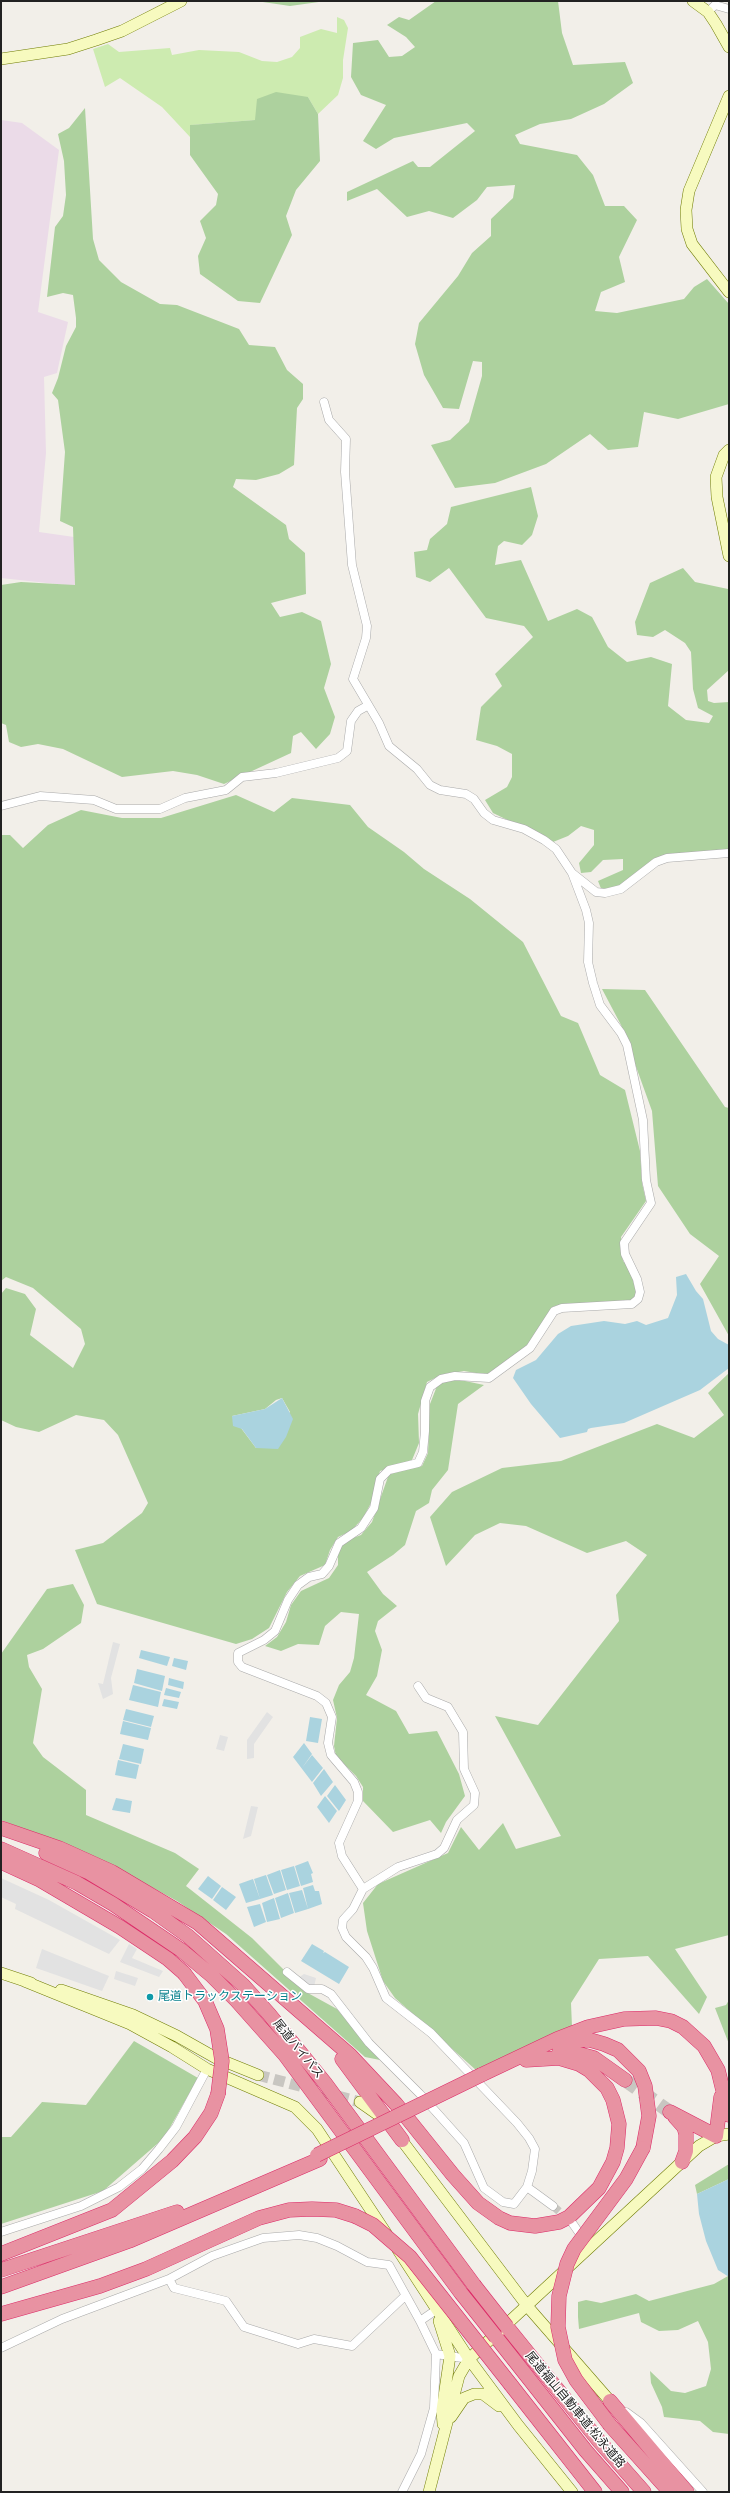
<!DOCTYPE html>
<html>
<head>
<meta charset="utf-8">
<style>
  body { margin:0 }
  #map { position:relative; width:730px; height:2493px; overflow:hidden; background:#f2efe9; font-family:Karla,sans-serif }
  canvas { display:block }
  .frame { position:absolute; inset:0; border:2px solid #222; pointer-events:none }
</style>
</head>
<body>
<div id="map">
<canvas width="730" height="2493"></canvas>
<div class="frame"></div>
</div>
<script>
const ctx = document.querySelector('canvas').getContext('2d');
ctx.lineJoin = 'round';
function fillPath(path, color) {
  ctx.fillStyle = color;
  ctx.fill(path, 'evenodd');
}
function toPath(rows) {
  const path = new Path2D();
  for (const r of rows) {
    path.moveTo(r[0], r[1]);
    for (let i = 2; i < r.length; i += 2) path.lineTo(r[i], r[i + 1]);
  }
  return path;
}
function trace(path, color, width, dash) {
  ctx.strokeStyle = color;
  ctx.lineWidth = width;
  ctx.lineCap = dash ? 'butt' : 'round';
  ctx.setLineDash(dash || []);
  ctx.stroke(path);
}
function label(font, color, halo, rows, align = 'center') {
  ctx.font = font + ' Karla,"Noto Sans JP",sans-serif';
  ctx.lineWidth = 3;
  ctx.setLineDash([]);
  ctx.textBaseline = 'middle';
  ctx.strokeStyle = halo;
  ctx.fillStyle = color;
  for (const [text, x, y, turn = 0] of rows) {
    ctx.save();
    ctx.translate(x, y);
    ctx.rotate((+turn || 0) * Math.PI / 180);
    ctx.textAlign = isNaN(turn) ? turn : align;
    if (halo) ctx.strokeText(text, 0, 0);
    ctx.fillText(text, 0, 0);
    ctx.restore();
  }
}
fillPath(toPath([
  [1,120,22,123,59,150,38,312,68,322,57,373,44,377,46,453,39,532,74,537,75,586,1,578]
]), '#ebdbe8');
fillPath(toPath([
  [337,17,344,20,348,28,343,60,343,78,338,95,318,114,308,97,255,120,191,125,190,137,162,107,120,78,105,87,93,49,108,44,119,52,170,48,172,55,199,50,239,52,262,61,277,62,292,57,300,48,300,37,321,29,337,33]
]), '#cdebb0');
fillPath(toPath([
  [256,1,326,1,290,6],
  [436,1,558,1,562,33,573,65,625,62,633,83,604,104,571,119,540,124,515,135,520,144,577,155,593,175,605,206,624,206,637,220,619,257,625,282,601,292,595,311,617,313,684,299,694,287,707,279,729,304,729,404,678,419,644,412,638,447,608,450,590,434,546,464,495,483,455,488,431,445,450,440,469,422,482,376,482,362,473,361,459,409,443,408,424,375,415,344,419,323,458,276,472,253,491,236,491,219,513,198,515,185,487,187,477,200,453,218,429,211,407,217,377,189,347,201,347,192,413,161,418,167,430,167,475,131,467,123,394,138,376,149,363,141,386,105,361,95,351,77,353,43,378,40,389,57,402,56,415,47,406,37,387,25,399,17,409,20],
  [276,92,308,97,318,114,320,161,296,190,286,216,292,235,260,303,238,301,200,274,198,256,206,238,200,221,216,205,218,194,190,155,190,125,255,120,257,99],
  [85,108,93,239,99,260,121,282,160,304,177,305,239,329,249,345,275,347,287,370,303,384,303,399,297,408,294,465,279,474,256,480,236,479,233,487,286,525,289,539,305,553,306,594,271,603,280,617,302,612,321,621,331,664,324,688,335,717,330,734,316,749,301,732,293,736,291,753,224,784,197,775,173,771,122,777,63,749,38,744,21,747,9,742,6,725,1,723,1,585,21,582,75,585,73,527,60,521,65,452,58,400,52,393,58,378,66,346,76,327,76,318,73,295,63,293,47,297,55,227,63,216,66,195,64,161,58,134,69,128],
  [531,487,538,516,532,535,522,545,504,541,498,546,495,565,521,560,548,621,577,609,592,617,608,647,627,662,651,657,672,664,668,706,686,720,709,723,713,716,698,708,693,689,691,652,685,643,665,630,653,637,637,635,635,622,650,583,683,568,695,582,728,589,729,670,707,690,708,701,714,703,729,702,729,851,672,856,624,884,602,891,598,881,623,870,623,859,603,860,591,872,581,873,579,863,594,845,594,830,581,826,568,836,553,842,493,813,485,800,507,787,512,777,512,754,497,746,476,740,481,707,502,686,495,674,533,637,524,626,486,618,449,568,430,582,416,577,414,552,427,550,430,539,447,524,451,507],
  [236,795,274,812,292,798,350,805,368,827,404,852,424,869,470,899,523,942,561,1016,578,1023,600,1075,625,1090,640,1151,642,1183,646,1201,621,1237,623,1261,630,1268,637,1296,627,1303,554,1306,527,1348,488,1375,464,1371,441,1375,427,1382,418,1414,419,1443,412,1460,380,1471,371,1503,363,1518,351,1531,338,1537,330,1550,325,1565,300,1576,287,1592,269,1628,252,1639,236,1644,97,1604,75,1550,103,1543,142,1513,148,1503,118,1435,104,1420,76,1415,39,1432,16,1427,1,1420,1,1294,6,1288,25,1294,36,1309,30,1335,73,1368,85,1344,81,1329,33,1288,6,1277,1,1281,1,835,10,835,23,848,48,825,81,810,122,818,161,818],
  [282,1398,290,1412,256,1448,232,1416,265,1409,276,1400],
  [602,989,645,990,725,1107,729,1108,729,1336,700,1284,719,1256,690,1234,658,1186,652,1111,621,1025],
  [729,1373,729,1935,675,1949,707,1997,699,2014,648,1956,599,1959,571,2003,572,2027,477,2071,395,1998,383,1981,367,1931,363,1903,378,1884,448,1853,461,1827,479,1850,503,1823,516,1849,561,1836,495,1716,538,1725,619,1621,616,1595,647,1555,626,1541,587,1553,526,1526,500,1523,475,1535,446,1566,430,1517,452,1492,502,1468,561,1461,657,1424,694,1438,724,1415,708,1393],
  [451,1378,484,1385,458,1404,448,1470,432,1490,429,1503,416,1511,405,1545,393,1555,367,1572,383,1594,397,1606,378,1621,375,1631,382,1650,377,1676,366,1695,396,1711,409,1734,437,1731,459,1774,465,1796,446,1822,441,1833,430,1820,393,1832,363,1801,363,1787,356,1776,336,1756,334,1746,337,1718,333,1700,339,1685,350,1672,354,1658,359,1614,341,1612,325,1626,319,1645,298,1644,281,1651,265,1646,277,1637,286,1622,291,1605,301,1591,329,1578,338,1565,338,1547,345,1541,361,1535,372,1522,389,1474,422,1466,428,1453,430,1404,437,1386],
  [73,1584,84,1605,81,1623,43,1649,27,1655,29,1667,42,1689,33,1743,43,1757,86,1790,86,1815,175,1853,199,1869,186,1886,252,1938,306,1992,337,2009,380,2060,365,2057,226,1934,177,1901,96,1857,1,1820,1,1654,47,1589],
  [729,2000,729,2044,715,2008,726,2005],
  [134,2041,198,2078,164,2138,103,2191,1,2224,1,2137,11,2137,42,2102,86,2105],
  [729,2164,729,2179,697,2194,695,2185],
  [728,2276,729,2277,729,2434,713,2432,700,2421,664,2417,662,2407,651,2383,650,2371,671,2391,685,2393,706,2386,711,2369,708,2342,698,2321,678,2330,659,2331,641,2322,639,2313,579,2329,578,2317,578,2302,586,2300,601,2303,636,2294,649,2301,714,2284]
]), '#add19e');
fillPath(toPath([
  [113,1642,120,1644,111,1678,113,1694,103,1699,98,1683,103,1684],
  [267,1712,273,1717,254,1744,254,1758,247,1759,247,1740],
  [220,1735,228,1737,224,1751,216,1749],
  [251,1806,258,1807,251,1836,243,1839],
  [1,1878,49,1900,120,1940,109,1954,15,1909,16,1904,1,1897],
  [129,1944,137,1949,132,1958,163,1971,159,1977,120,1962],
  [42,1949,109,1976,102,1991,36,1968],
  [116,1971,138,1978,135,1986,114,1979],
  [304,1974,316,1978,314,1987,305,1985,298,1978]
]), '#e2e2e2');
fillPath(toPath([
  [686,1274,696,1291,703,1299,711,1331,718,1339,729,1345,729,1368,700,1390,624,1423,591,1428,588,1429,587,1432,560,1438,531,1404,513,1378,516,1370,536,1360,558,1334,571,1326,604,1321,625,1324,637,1321,646,1325,668,1318,677,1295,676,1277],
  [282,1398,293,1419,286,1437,278,1449,256,1448,242,1429,233,1426,232,1416,265,1409],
  [141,1650,170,1657,167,1666,139,1658],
  [174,1658,188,1661,186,1670,172,1666],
  [137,1669,165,1676,162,1691,134,1683],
  [169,1678,184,1682,183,1689,168,1685],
  [133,1685,161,1692,158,1707,129,1700],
  [166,1688,181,1692,179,1698,164,1695],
  [164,1699,179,1702,177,1709,162,1706],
  [126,1709,154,1716,151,1727,123,1720],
  [310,1717,322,1719,318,1743,306,1741],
  [123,1721,151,1728,148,1740,120,1734],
  [304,1743,312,1754,302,1768,312,1755,323,1768,312,1782,293,1757],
  [123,1744,144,1749,141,1764,119,1759],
  [118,1760,139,1765,136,1779,115,1775],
  [324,1769,333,1782,321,1796,313,1783],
  [335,1785,346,1800,339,1811,327,1796],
  [325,1796,337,1811,329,1823,317,1807],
  [116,1798,132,1801,130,1813,112,1810],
  [308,1861,313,1873,311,1874,313,1882,301,1886,295,1866],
  [294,1866,300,1886,287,1890,281,1870],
  [280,1870,286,1890,274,1894,267,1875],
  [266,1875,273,1895,260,1899,254,1879],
  [208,1876,221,1886,212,1899,198,1889],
  [253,1879,260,1899,246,1903,239,1884],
  [313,1885,315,1891,319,1891,322,1904,308,1909,303,1888],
  [222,1887,236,1897,226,1910,213,1900],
  [302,1890,308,1909,295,1913,289,1893],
  [288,1893,294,1913,281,1918,275,1898],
  [274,1898,280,1919,267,1922,262,1903],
  [260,1904,266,1922,254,1927,247,1907],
  [312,1944,324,1951,323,1953,325,1952,349,1967,339,1984,301,1961],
  [729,2179,729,2277,718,2270,706,2241,699,2214,697,2194]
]), '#aad3df');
trace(toPath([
  [553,2206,569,2220]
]), '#c8c6c1', 8, [8, 4]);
trace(toPath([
  [258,2075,360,2102]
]), '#c8c6c1', 11, [11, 5.5]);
trace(toPath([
  [625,2080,670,2112]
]), '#c8c6c1', 14, [14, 7]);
const street = toPath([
  [708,12,715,5,729,9],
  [324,402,329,420,346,439,345,472,352,565,367,626,366,638,353,679,379,723,389,746,417,769,430,785,440,790,466,794,474,799,484,813,493,820,524,829,544,840,556,849,572,873,586,910,589,923,588,962,593,983,600,1005,621,1033,627,1045,643,1120,646,1180,651,1203,624,1243,625,1254,637,1279,640,1292,638,1299,632,1304,562,1308,554,1311,530,1348,489,1378,455,1376,441,1379,430,1387,425,1401,425,1431,423,1452,418,1463,389,1470,380,1479,374,1508,361,1528,339,1543,329,1566,322,1574,309,1577,298,1585,288,1600,275,1631,264,1640,238,1653,238,1662,242,1667,317,1696,326,1703,332,1717,328,1743,331,1755,354,1782,358,1792,358,1801,339,1843,342,1856,363,1889],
  [1,806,40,796,94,800,116,809,160,809,185,798,226,790,242,777,276,773,338,758,347,751,351,721,358,711,367,706],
  [572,873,596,892,605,893,621,889,656,862,667,858,729,853],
  [287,1972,308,1989,322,1989,331,1994,369,2043,420,2094,464,2143,484,2188,503,2202,514,2204,527,2187,532,2171,535,2149,529,2138,517,2123,431,2033,386,1998,373,1968,366,1957,346,1937,342,1928,343,1920,353,1909,363,1889,398,1867,437,1854,444,1848,457,1820,474,1805,475,1793,464,1769,463,1732,448,1707,426,1698,418,1686],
  [527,2187,553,2206],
  [573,2224,584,2240],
  [1,2232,81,2206,119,2187,142,2169,159,2149,176,2127,207,2069],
  [169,2279,174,2288,226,2301,244,2327,298,2344,314,2339,352,2346,405,2296],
  [1,2348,62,2319,169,2279,212,2256,263,2238,299,2235,317,2238,337,2246,367,2262,389,2265,420,2321,436,2310],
  [436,2354,469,2359],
  [626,2412,641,2423,703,2492],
  [402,2492,421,2454,434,2408,436,2354,420,2321]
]);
const secondary = toPath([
  [693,1,708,12,716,24,729,47],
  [1,59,68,49,96,40,122,31,181,1],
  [729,96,689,191,686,210,687,229,692,244,729,292],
  [729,450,724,455,716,477,717,497,729,556],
  [1,1973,31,1983],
  [24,1981,130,2024,172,2047,207,2069,295,2107,317,2129,386,2233],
  [61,1990,133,2015,177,2036,216,2058,258,2075],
  [360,2102,380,2116],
  [397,2134,528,2307,610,2401],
  [398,2250,469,2359,518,2425,572,2492],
  [439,2321,450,2356,442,2410,443,2424],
  [451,2417,464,2398,474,2394,483,2394,499,2406],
  [429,2492,459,2376,469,2359,699,2146,716,2136,729,2134]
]);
const highway = toPath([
  [1,1828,59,1848,112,1872,198,1923,350,2055,396,2104,453,2175,478,2203,499,2218,510,2223,535,2226,559,2222,569,2217,599,2188,613,2162,617,2148,619,2124,613,2100,607,2088,589,2070,579,2064,559,2058,526,2060],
  [1,1849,77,1883,113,1904,181,1950,211,1975,237,2001,285,2055,461,2293],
  [46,1853,88,1872,153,1911,188,1936,243,1985,269,2014,325,2083,474,2285],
  [1,1862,40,1880,120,1927,168,1959,184,1973],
  [565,2040,590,2040,604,2044,618,2050,639,2071,645,2086,649,2116,643,2148],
  [559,2052,572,2052,594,2058,625,2080],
  [342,2059,402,2140],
  [481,2075,557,2039,588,2027,624,2019,656,2018,671,2021,683,2027,704,2046,718,2070,729,2115],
  [670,2112,716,2136,721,2097],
  [675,2117,684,2127,686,2134,686,2151,682,2162],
  [1,2254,112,2210,172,2161,195,2137,211,2113,218,2094],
  [1,2270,177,2212],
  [1,2287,129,2241,320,2159],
  [1,2314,100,2286,146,2269,259,2218,289,2210,312,2209,336,2210,355,2216],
  [507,2327,599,2441,644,2492],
  [496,2337,586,2451,622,2492],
  [511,2385,595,2492],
  [610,2401,687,2492],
  [610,2425,670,2492]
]);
trace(street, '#a9a9a9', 9);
trace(secondary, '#707d05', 12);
trace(highway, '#dc2a67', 15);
trace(street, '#fff', 8);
trace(secondary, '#f7fabf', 11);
trace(highway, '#e892a2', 14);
const highwayBridge = toPath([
  [184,1973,205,2001,217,2029,222,2061,218,2094],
  [317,2155,481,2075],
  [355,2216,373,2225,410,2257,511,2385],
  [474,2285,507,2327],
  [461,2293,496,2337],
  [610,2425,576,2380,565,2360,558,2327,559,2296,567,2264,574,2249,626,2179,643,2148]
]);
trace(highwayBridge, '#dc2a67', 15, []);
trace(highwayBridge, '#e892a2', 14);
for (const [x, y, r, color] of [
  [150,1997,4,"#0f9aa8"]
]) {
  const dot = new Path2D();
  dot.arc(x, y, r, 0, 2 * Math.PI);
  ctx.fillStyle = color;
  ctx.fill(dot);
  trace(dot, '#fff', 1.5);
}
label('12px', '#0d838f', '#fff', [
  ["尾道トラックステーション",158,1997]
], 'left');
label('12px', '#222', '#fff', [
  ["尾道バイパス",298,2049,51],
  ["尾道福山自動車道;松永道路",575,2410,50]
]);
</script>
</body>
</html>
